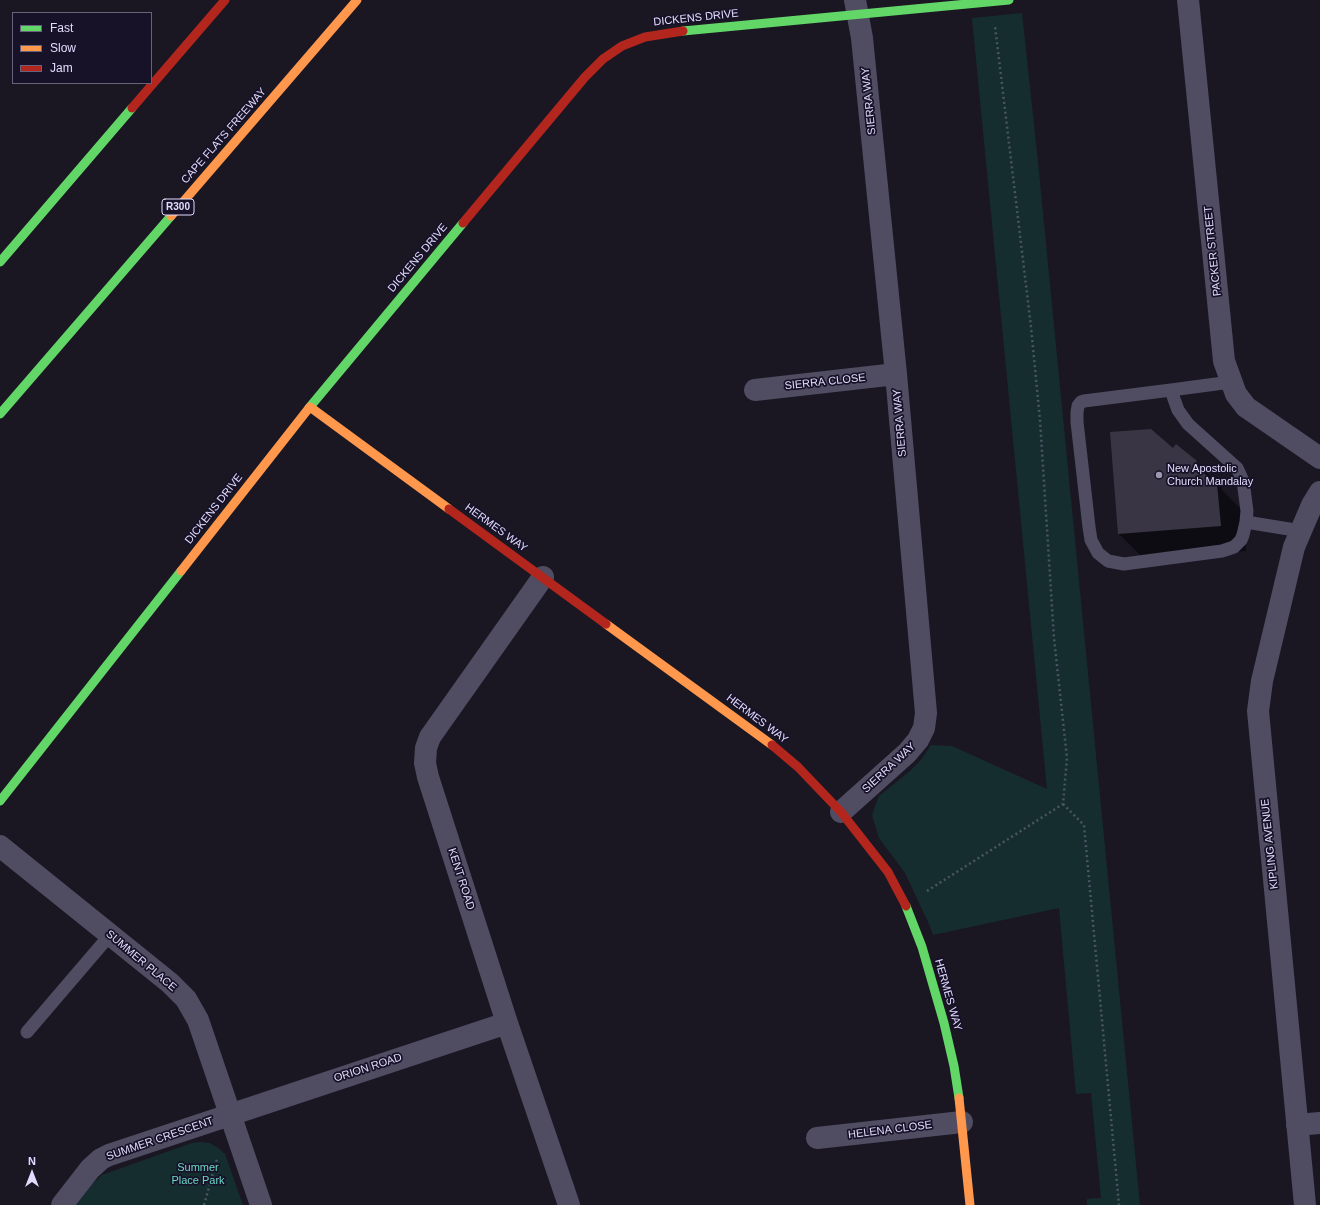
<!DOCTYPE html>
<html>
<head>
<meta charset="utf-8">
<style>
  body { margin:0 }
  #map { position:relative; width:1320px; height:1205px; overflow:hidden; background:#1a1723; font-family:Helvetica,sans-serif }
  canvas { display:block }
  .legend { position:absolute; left:12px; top:12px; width:140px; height:72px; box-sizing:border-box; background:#171228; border:1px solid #68627d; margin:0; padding:5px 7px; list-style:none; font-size:12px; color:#e2dbfd }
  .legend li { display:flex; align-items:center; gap:8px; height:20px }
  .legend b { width:20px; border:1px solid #68627d }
  .north { position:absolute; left:12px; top:1153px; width:40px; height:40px; -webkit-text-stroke:3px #171228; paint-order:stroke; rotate:0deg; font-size:11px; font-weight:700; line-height:16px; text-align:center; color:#e2dbfd }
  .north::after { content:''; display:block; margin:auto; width:14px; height:18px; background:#e2dbfd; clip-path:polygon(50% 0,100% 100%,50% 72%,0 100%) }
</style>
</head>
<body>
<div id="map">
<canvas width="1320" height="1205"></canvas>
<ul class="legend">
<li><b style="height:5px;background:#63d668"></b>Fast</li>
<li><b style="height:5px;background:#ff974d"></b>Slow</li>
<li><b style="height:5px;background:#b3261e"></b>Jam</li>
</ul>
<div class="north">N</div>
</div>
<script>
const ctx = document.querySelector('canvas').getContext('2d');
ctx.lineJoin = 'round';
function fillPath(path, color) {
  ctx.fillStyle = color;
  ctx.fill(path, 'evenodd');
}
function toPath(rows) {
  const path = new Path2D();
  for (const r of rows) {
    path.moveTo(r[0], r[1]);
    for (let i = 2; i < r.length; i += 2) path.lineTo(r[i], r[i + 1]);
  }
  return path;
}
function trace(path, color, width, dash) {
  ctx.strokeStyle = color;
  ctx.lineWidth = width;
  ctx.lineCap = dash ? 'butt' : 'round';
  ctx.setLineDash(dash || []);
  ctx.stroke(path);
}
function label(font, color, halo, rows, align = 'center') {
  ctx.font = font + ' Helvetica,sans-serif';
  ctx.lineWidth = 3.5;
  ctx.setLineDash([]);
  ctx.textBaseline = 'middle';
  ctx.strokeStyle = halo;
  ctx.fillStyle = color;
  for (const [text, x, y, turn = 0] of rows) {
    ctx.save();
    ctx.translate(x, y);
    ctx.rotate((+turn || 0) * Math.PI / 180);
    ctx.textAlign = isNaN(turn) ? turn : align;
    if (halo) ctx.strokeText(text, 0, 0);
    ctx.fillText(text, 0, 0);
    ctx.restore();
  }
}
fillPath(toPath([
  [1022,13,1038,162,1140,1205,1087,1205,1087,1199,1101,1198,1091,1093,1076,1094,1059,908,933,935,929,924,905,873,879,838,872,815,879,796,910,771,921,760,931,745,952,746,1047,789,972,18],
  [201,1142,210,1143,218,1148,225,1154,243,1205,76,1205,90,1186,102,1175,192,1143]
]), '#162d30');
fillPath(toPath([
  [1173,449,1196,462,1222,488,1221,489,1243,511,1246,551,1145,560,1119,534]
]), '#0007');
fillPath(toPath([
  [1151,429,1173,448,1176,444,1197,461,1194,465,1217,484,1221,526,1118,534,1110,432]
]), '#393544');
trace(toPath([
  [1063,804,1084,825,1119,1205],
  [927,891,1063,804,1067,758,1054,638,1040,420,1031,327,995,26],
  [204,1205,217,1159]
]), '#4b5563', 2.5, [2, 3]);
trace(toPath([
  [1171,390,1174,399,1178,410,1188,424,1237,468,1243,481,1247,511,1246,522,1243,535,1241,540,1234,547,1222,551,1124,564,1108,561,1098,553,1091,540,1089,527,1077,422,1077,412,1078,406,1081,402,1084,401,1171,390,1231,382],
  [1246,522,1301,531],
  [27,1032,110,935]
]), '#504d63', 13);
trace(toPath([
  [1188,0,1224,361,1236,394,1246,407,1320,458],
  [755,390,896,374],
  [543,577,430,737,426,748,425,763,428,777,507,1023,569,1205],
  [841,812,907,753,918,740,924,728,926,713,896,374,862,38,855,0],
  [0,846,170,983,186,999,198,1020,261,1205],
  [1297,1125,1320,1123],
  [817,1138,962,1122],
  [62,1205,90,1169,101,1159,109,1155,507,1023],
  [1305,1205,1258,711,1262,681,1294,547,1312,505,1320,492]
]), '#504d63', 22);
trace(toPath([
  [683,31,1009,0],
  [0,262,132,108],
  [309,408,463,223],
  [0,414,171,216],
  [0,801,181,571],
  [906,906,922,947,944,1023,954,1066,959,1098]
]), '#63d668', 9);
trace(toPath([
  [171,216,357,0],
  [310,407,449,509],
  [181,571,309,408],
  [606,624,772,745],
  [959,1098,970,1205]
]), '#ff974d', 9);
trace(toPath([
  [132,108,225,0],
  [463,223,585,77,603,59,622,46,645,37,683,31],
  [449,509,606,624],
  [772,745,798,767,841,812,888,872,906,906]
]), '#b3261e', 9);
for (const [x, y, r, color] of [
  [1159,475,4,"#9c96b1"]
]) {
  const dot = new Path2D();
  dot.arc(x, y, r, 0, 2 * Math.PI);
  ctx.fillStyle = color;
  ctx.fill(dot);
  trace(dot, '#171228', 1.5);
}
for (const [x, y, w] of [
  [178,207,32]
]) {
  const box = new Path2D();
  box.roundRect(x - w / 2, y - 8, w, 16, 3);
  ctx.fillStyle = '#171228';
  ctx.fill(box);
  trace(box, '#e2dbfd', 1);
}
label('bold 10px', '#e2dbfd', null, [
  ["R300",178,207]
]);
label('11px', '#e2dbfd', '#171228', [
  ["DICKENS DRIVE",696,18,-6],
  ["SIERRA WAY",869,101,-96],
  ["CAPE FLATS FREEWAY",224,136,-49],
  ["PACKER STREET",1213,251,-96],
  ["DICKENS DRIVE",418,258,-50],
  ["SIERRA CLOSE",825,382,-6],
  ["SIERRA WAY",900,423,-95],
  ["DICKENS DRIVE",214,509,-52],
  ["HERMES WAY",496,528,36],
  ["HERMES WAY",757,719,37],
  ["SIERRA WAY",889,768,-43],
  ["KIPLING AVENUE",1270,844,-96],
  ["KENT ROAD",461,879,72],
  ["SUMMER PLACE",141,961,40],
  ["HERMES WAY",948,995,74],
  ["ORION ROAD",368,1068,-18],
  ["HELENA CLOSE",890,1130,-7],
  ["SUMMER CRESCENT",160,1139,-19]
]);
label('11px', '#e2dbfd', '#171228', [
  ["New Apostolic",1167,469],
  ["Church Mandalay",1167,482]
], 'left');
label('11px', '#6bd9c5', '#171228', [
  ["Summer",198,1168],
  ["Place Park",198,1181]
]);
</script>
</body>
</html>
